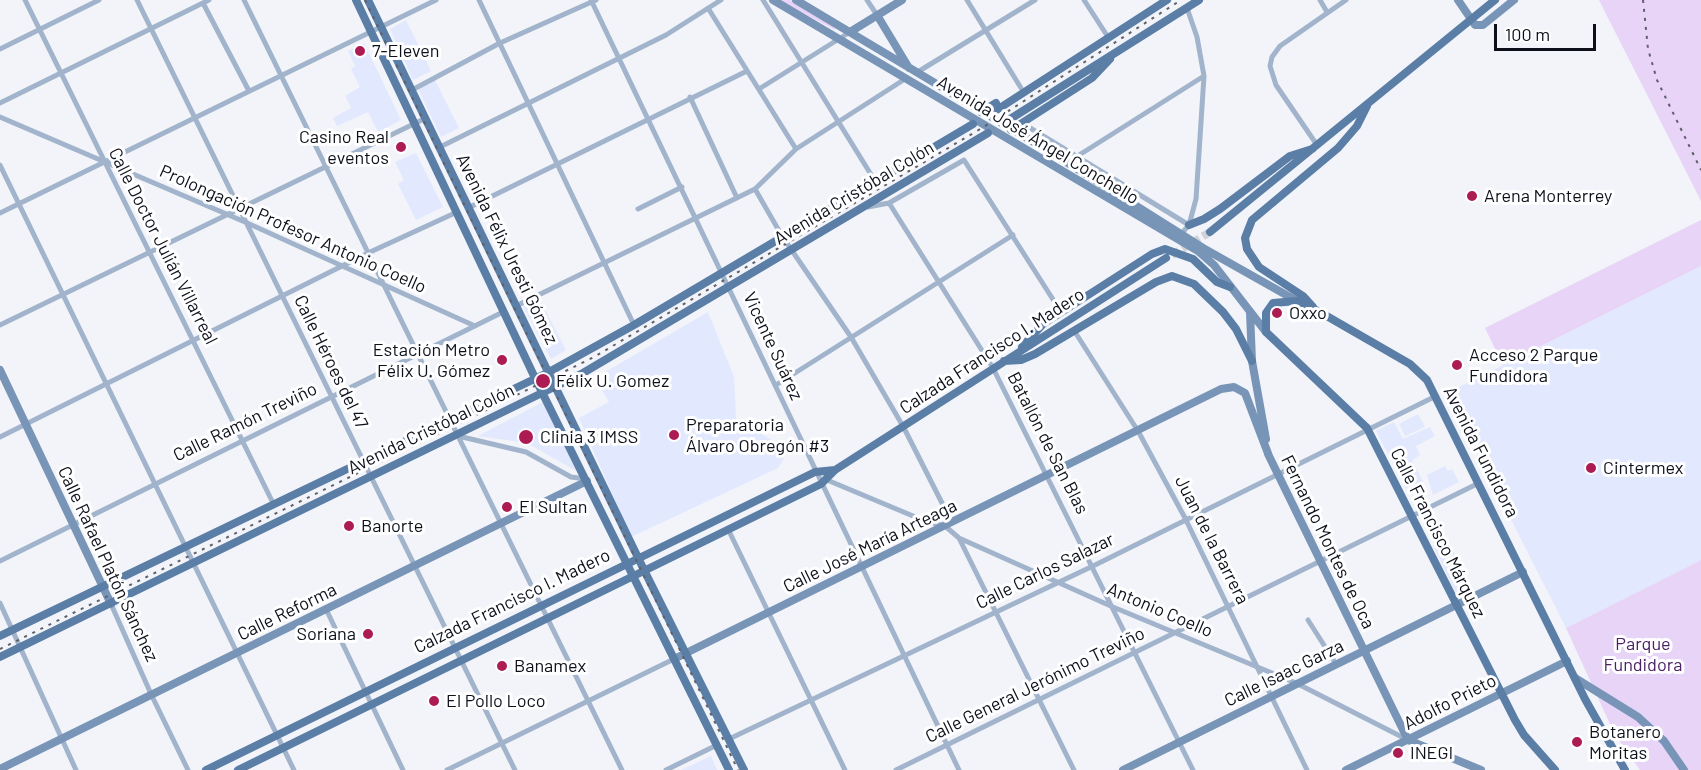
<!DOCTYPE html>
<html>
<head>
<meta charset="utf-8">
<style>
  body { margin:0 }
  #map { position:relative; width:1701px; height:770px; overflow:hidden; background:#f2f4fa; font-family:Barlow,sans-serif }
  canvas { display:block }
  .scale { position:absolute; left:1494px; top:24px; width:102px; height:27px; box-sizing:border-box; border:3px solid #0d101a; border-top:0; padding-left:8px; font-size:18px; line-height:21px; white-space:nowrap; color:#0d101a; -webkit-text-stroke:4px #fff; paint-order:stroke }
</style>
</head>
<body>
<div id="map">
<canvas width="1701" height="770"></canvas>
<div class="scale">100 m</div>
</div>
<script>
const ctx = document.querySelector('canvas').getContext('2d');
ctx.lineJoin = 'round';
function fillPath(path, color) {
  ctx.fillStyle = color;
  ctx.fill(path, 'evenodd');
}
function toPath(rows) {
  const path = new Path2D();
  for (const r of rows) {
    path.moveTo(r[0], r[1]);
    for (let i = 2; i < r.length; i += 2) path.lineTo(r[i], r[i + 1]);
  }
  return path;
}
function trace(path, color, width, dash) {
  ctx.strokeStyle = color;
  ctx.lineWidth = width;
  ctx.lineCap = dash ? 'butt' : 'round';
  ctx.setLineDash(dash || []);
  ctx.stroke(path);
}
function label(font, color, halo, rows, align = 'center') {
  ctx.font = font + ' Barlow,sans-serif';
  ctx.lineWidth = 6;
  ctx.setLineDash([]);
  ctx.textBaseline = 'middle';
  ctx.strokeStyle = halo;
  ctx.fillStyle = color;
  for (const [text, x, y, turn = 0] of rows) {
    ctx.save();
    ctx.translate(x, y);
    ctx.rotate((+turn || 0) * Math.PI / 180);
    ctx.textAlign = isNaN(turn) ? turn : align;
    if (halo) ctx.strokeText(text, 0, 0);
    ctx.fillText(text, 0, 0);
    ctx.restore();
  }
}
fillPath(toPath([
  [406,20,431,71,413,80,390,29],
  [364,43,401,120,378,132,368,112,337,126,333,118,351,108,345,96,360,87,351,69,355,66,348,51],
  [435,80,459,128,441,137,418,89],
  [416,153,443,207,416,220,398,184,404,180,395,162],
  [1701,266,1701,560,1566,628,1447,393],
  [539,298,566,350,551,359,523,306],
  [708,312,734,377,736,419,789,450,778,468,631,537,579,418,609,402,595,378],
  [543,402,576,471,527,443,478,436],
  [1418,414,1425,427,1405,436,1399,424],
  [1394,422,1403,439,1430,427,1435,436,1416,446,1420,455,1412,460,1423,481,1406,489,1376,431],
  [1445,466,1448,471,1452,469,1459,482,1433,495,1427,475],
  [1438,542,1453,551,1472,588,1462,593,1455,591,1433,545],
  [711,756,717,770,681,770]
]), '#e2e8fe');
fillPath(toPath([
  [778,0,790,0,834,26,835,30],
  [1599,0,1701,0,1701,201,1608,18],
  [1701,220,1701,266,1503,365,1485,328],
  [1701,560,1701,770,1640,770,1614,733,1566,628]
]), '#e7d4f7');
trace(toPath([
  [1172,255,1210,232]
]), '#d0d2d8', 8, [8, 4]);
trace(toPath([
  [25,0,274,505],
  [137,0,515,770],
  [244,0,622,770],
  [479,0,634,325],
  [591,0,959,770],
  [763,0,875,181],
  [867,0,877,15],
  [967,0,1021,88],
  [1084,0,1108,37],
  [1320,0,1327,12],
  [203,3,249,91],
  [708,8,796,149],
  [0,49,99,0],
  [916,73,1035,0],
  [759,89,850,32],
  [412,90,500,43,596,0],
  [690,97,737,198],
  [0,103,209,0],
  [0,117,245,222,475,326],
  [1022,123,1189,225],
  [1317,145,1276,85,1270,66,1272,57,1280,46,1346,0],
  [440,147,666,35,721,0],
  [1076,157,1204,76],
  [0,165,294,770],
  [755,189,782,236,851,337,904,428,942,503,946,525],
  [889,203,993,368,1193,770],
  [470,207,747,71],
  [868,207,889,203,964,160,1061,312],
  [638,209,682,187],
  [0,213,436,0],
  [1181,234,1189,225,1196,199,1204,76,1197,37,1187,8],
  [516,306,755,189,796,149,905,79],
  [0,325,426,118],
  [1075,332,1138,431,1185,518,1307,770],
  [776,385,1013,235],
  [458,436,526,452,571,477,586,479],
  [0,437,368,253,455,213],
  [827,480,925,521,945,526,959,538,1113,607,1296,683,1406,739],
  [728,529,845,770],
  [959,538,1074,770],
  [0,561,503,312],
  [0,603,76,770],
  [111,604,151,694,188,770],
  [326,609,403,770],
  [1308,620,1336,664],
  [729,739,1093,566,1436,396],
  [447,770,674,659],
  [666,770,717,745],
  [896,770,1479,483]
]), '#a1b4cc', 5);
trace(toPath([
  [773,0,1198,251,1214,265,1266,332],
  [796,0,1052,153,1203,248,1297,301],
  [1458,0,1475,25,1483,25,1514,0],
  [877,15,909,68],
  [850,32,902,0],
  [1250,312,1252,361,1266,439],
  [0,370,111,604],
  [1268,454,1408,740,1481,770],
  [674,659,1221,389,1234,387,1245,393,1269,456],
  [1575,678,1638,717,1664,741,1684,770],
  [0,769,587,481],
  [1123,770,1523,572],
  [1346,770,1567,661]
]), '#7895b7', 8);
trace(toPath([
  [356,0,535,378,729,770],
  [368,0,644,570,744,770],
  [981,112,996,103],
  [992,113,1167,0],
  [1007,121,1199,0],
  [1011,130,1092,78,1110,59],
  [1189,225,1204,219,1220,209,1290,156,1312,149],
  [1210,232,1495,0],
  [1313,307,1303,296,1259,267,1247,249,1245,238,1252,220,1338,148,1357,126,1367,106],
  [1022,347,1043,324,1152,254,1165,249,1193,259,1217,282,1230,287],
  [1004,361,1021,360,1035,354,1156,282,1172,276,1194,284,1223,312,1236,329,1252,361],
  [0,636,549,372,634,325,973,124],
  [0,657,583,373,988,133],
  [206,770,815,472,835,470],
  [238,770,821,484,835,470,1166,258],
  [1555,770,1524,735,1515,720,1367,428,1266,332,1266,313,1273,303,1297,301,1318,311,1410,364,1427,380,1585,699,1625,770]
]), '#5b7ea7', 8);
trace(toPath([
  [365,0,738,770],
  [1643,0,1648,49,1657,80,1701,170],
  [0,649,594,357,982,128,1181,0]
]), '#5f616a', 2, [3, 6]);
for (const [x, y, r, color] of [
  [360,51,6,"#ac1c53"],
  [401,147,6,"#ac1c53"],
  [1472,196,6,"#ac1c53"],
  [1277,313,6,"#ac1c53"],
  [502,360,6,"#ac1c53"],
  [1457,365,6,"#ac1c53"],
  [543,381,8,"#ac1c53"],
  [674,435,6,"#ac1c53"],
  [526,437,8,"#ac1c53"],
  [1591,468,6,"#ac1c53"],
  [507,507,6,"#ac1c53"],
  [349,526,6,"#ac1c53"],
  [368,634,6,"#ac1c53"],
  [502,666,6,"#ac1c53"],
  [434,701,6,"#ac1c53"],
  [1577,742,6,"#ac1c53"],
  [1398,753,6,"#ac1c53"]
]) {
  const dot = new Path2D();
  dot.arc(x, y, r, 0, 2 * Math.PI);
  ctx.fillStyle = color;
  ctx.fill(dot);
  trace(dot, '#fff', 2);
}
label('18px', '#0d101a', '#fff', [
  ["7-Eleven",372,51],
  ["Casino Real",389,137,"right"],
  ["eventos",389,158,"right"],
  ["Arena Monterrey",1484,196],
  ["Oxxo",1289,313],
  ["Estación Metro",490,350,"right"],
  ["Félix U. Gómez",490,371,"right"],
  ["Acceso 2 Parque",1469,355],
  ["Fundidora",1469,376],
  ["Félix U. Gomez",556,381],
  ["Preparatoria",686,425],
  ["Álvaro Obregón #3",686,446],
  ["Clinia 3 IMSS",540,437],
  ["Cintermex",1603,468],
  ["El Sultan",519,507],
  ["Banorte",361,526],
  ["Soriana",356,634,"right"],
  ["Banamex",514,666],
  ["El Pollo Loco",446,701],
  ["Botanero",1589,732],
  ["Moritas",1589,753],
  ["INEGI",1410,753]
], 'left');
label('18px', '#0d101a', '#fff', [
  ["Avenida José Ángel Conchello",1038,140,31],
  ["Avenida Cristóbal Colón",854,193,-31],
  ["Prolongación Profesor Antonio Coello",293,229,24],
  ["Calle Doctor Julián Villarreal",163,246,63],
  ["Avenida Félix Uresti Gómez",507,249,64],
  ["Vicente Suárez",773,346,65],
  ["Calzada Francisco I. Madero",992,351,-33],
  ["Calle Héroes del 47",331,362,64],
  ["Calle Ramón Treviño",245,422,-26],
  ["Avenida Cristóbal Colón",431,429,-26],
  ["Batallón de San Blas",1048,443,63],
  ["Avenida Fundidora",1481,452,63],
  ["Calle Francisco Márquez",1438,533,63],
  ["Juan de la Barrera",1212,540,63],
  ["Fernando Montes de Oca",1328,542,64],
  ["Calle José María Arteaga",870,546,-26],
  ["Calle Rafael Platón Sánchez",108,564,65],
  ["Calle Carlos Salazar",1045,571,-26],
  ["Calzada Francisco I. Madero",512,601,-26],
  ["Antonio Coello",1160,610,23],
  ["Calle Reforma",287,612,-26],
  ["Calle Isaac Garza",1284,673,-26],
  ["Calle General Jerónimo Treviño",1035,685,-26],
  ["Adolfo Prieto",1450,702,-27]
]);
label('18px', '#4a2166', '#fff', [
  ["Parque",1643,644],
  ["Fundidora",1643,665]
]);
</script>
</body>
</html>
